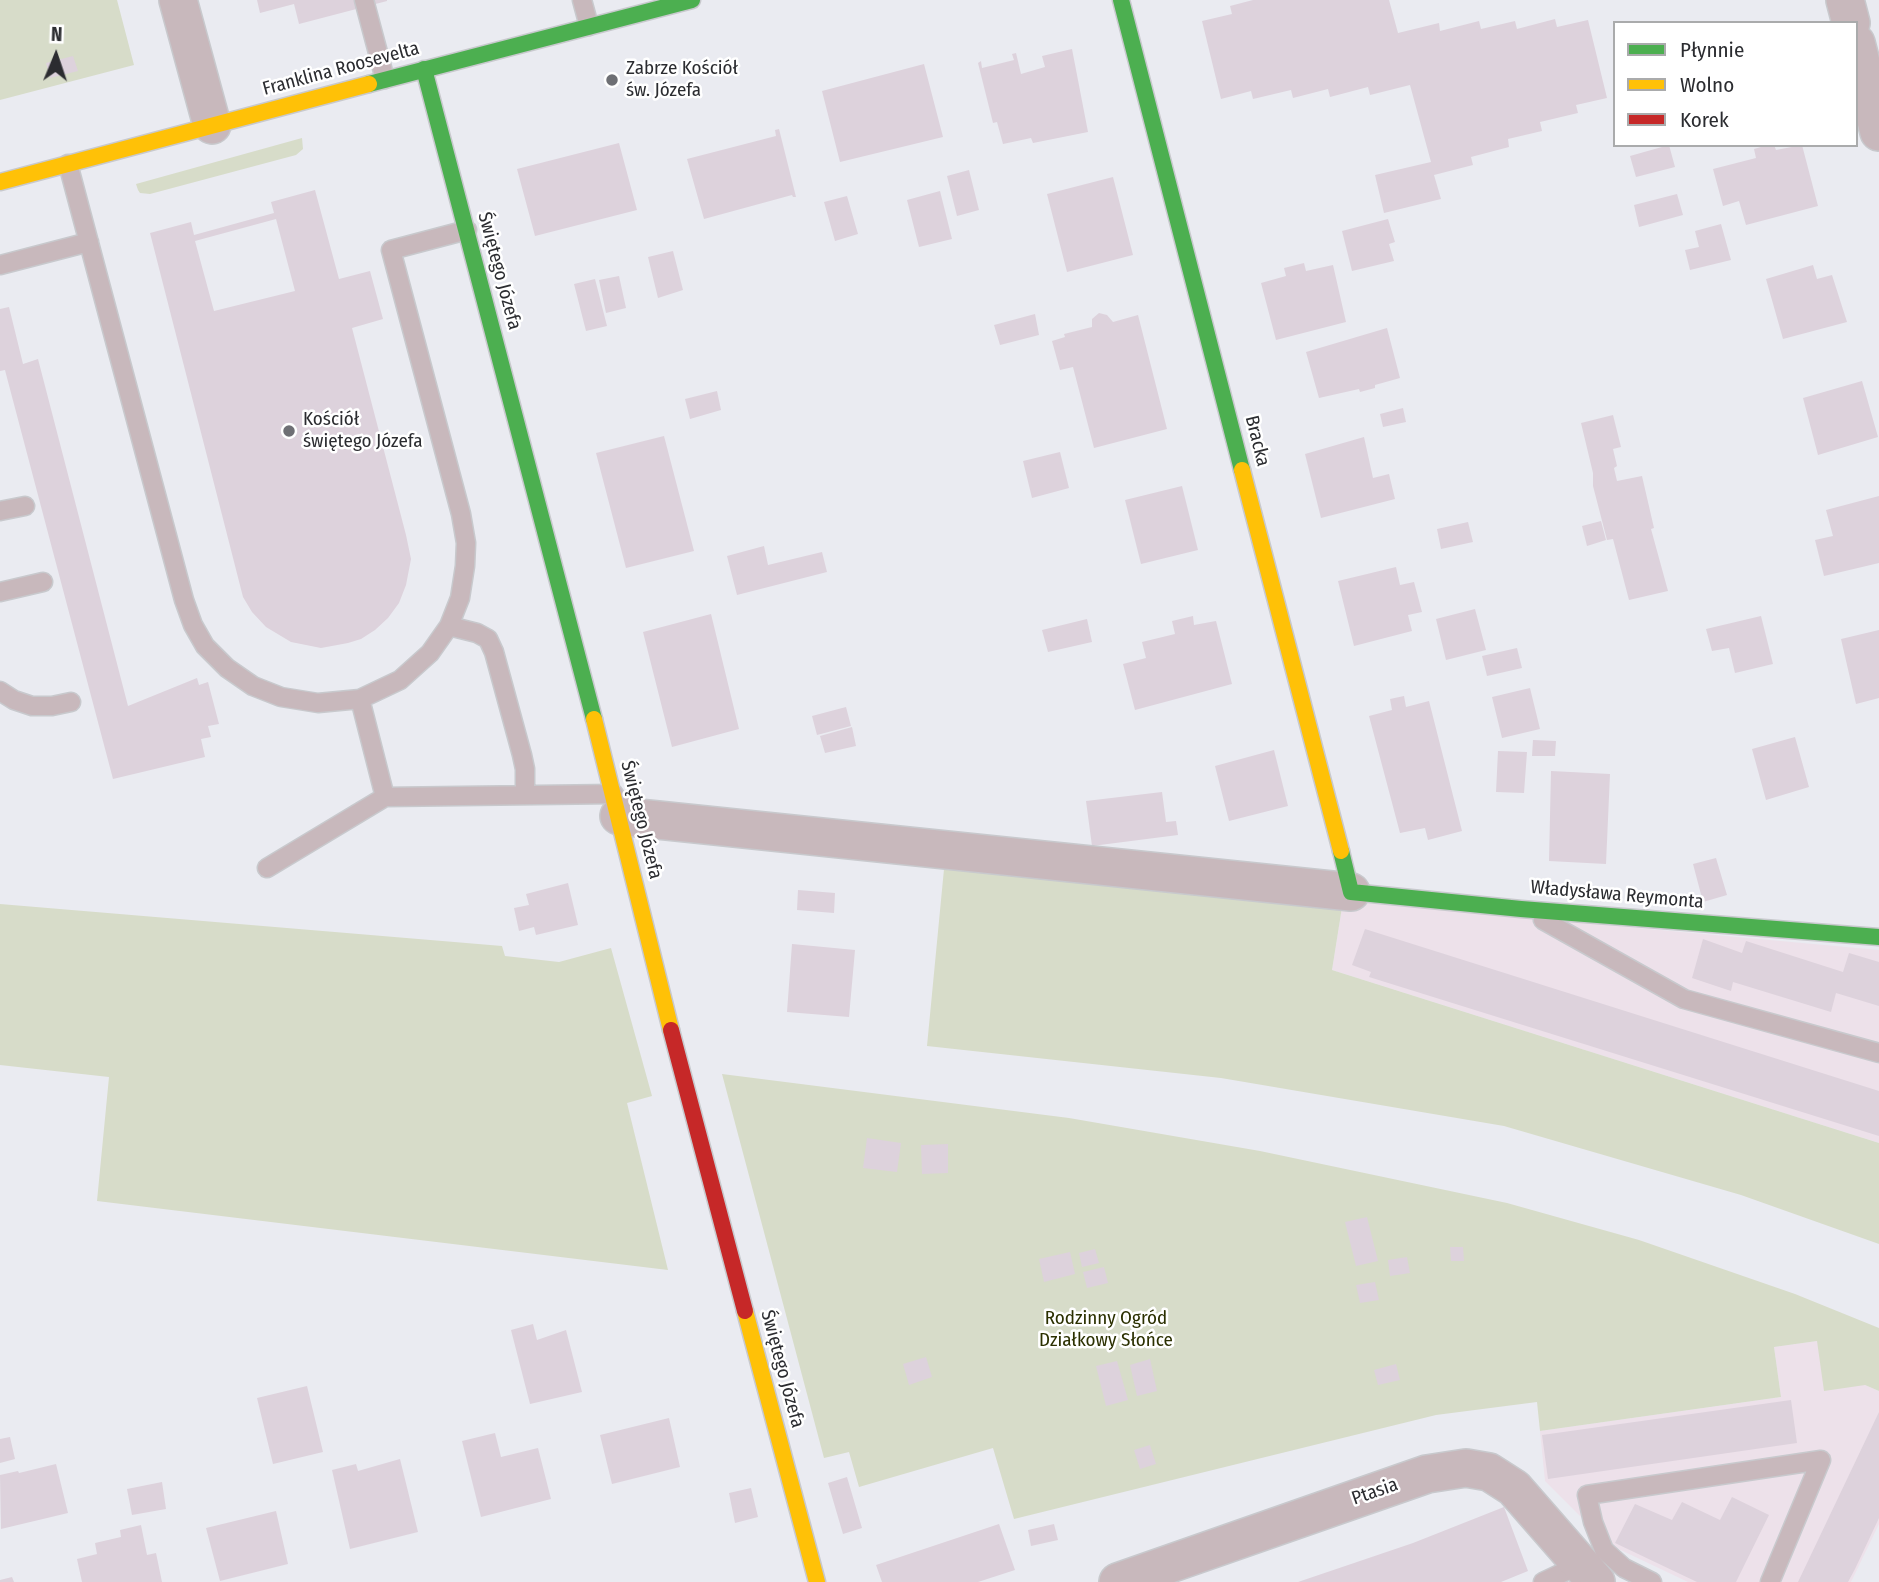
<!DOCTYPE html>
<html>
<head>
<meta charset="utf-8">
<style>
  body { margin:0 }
  #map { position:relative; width:1879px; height:1582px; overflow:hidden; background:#eaebf1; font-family:"Fira Sans Condensed",sans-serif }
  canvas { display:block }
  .legend { position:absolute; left:1613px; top:21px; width:245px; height:126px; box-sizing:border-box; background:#fff; border:2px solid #aaabac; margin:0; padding:9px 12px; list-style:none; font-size:21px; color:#2b2c30 }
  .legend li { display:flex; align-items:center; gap:14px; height:35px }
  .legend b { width:35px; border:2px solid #aaabac }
  .north { position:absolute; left:21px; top:21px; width:70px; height:70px; -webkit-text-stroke:5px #fff; paint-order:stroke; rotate:2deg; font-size:19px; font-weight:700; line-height:28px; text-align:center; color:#2b2c30 }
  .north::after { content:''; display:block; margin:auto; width:24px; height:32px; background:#2b2c30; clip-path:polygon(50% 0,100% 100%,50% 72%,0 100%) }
</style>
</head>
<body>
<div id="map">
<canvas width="1879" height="1582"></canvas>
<ul class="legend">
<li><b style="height:9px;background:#4caf50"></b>Płynnie</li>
<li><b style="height:9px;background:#ffc107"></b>Wolno</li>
<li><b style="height:9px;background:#c62828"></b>Korek</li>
</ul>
<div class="north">N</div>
</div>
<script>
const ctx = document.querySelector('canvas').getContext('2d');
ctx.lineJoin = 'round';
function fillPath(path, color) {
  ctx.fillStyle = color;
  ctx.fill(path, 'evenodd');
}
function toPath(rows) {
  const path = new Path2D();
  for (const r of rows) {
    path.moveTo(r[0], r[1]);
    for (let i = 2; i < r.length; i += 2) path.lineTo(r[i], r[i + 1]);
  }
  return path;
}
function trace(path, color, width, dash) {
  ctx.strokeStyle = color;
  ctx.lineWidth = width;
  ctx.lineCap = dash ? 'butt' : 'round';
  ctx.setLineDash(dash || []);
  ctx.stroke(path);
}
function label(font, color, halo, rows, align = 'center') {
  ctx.font = font + ' "Fira Sans Condensed",sans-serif';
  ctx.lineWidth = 5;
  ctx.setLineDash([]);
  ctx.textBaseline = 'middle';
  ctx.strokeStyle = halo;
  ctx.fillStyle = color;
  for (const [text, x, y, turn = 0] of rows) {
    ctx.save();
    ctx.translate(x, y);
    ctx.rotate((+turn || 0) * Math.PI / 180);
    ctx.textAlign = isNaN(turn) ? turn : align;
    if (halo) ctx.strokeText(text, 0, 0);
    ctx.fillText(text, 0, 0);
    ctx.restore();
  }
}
fillPath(toPath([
  [1343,901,1879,950,1879,1143,1332,970],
  [1817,1341,1865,1385,1879,1391,1879,1524,1851,1582,1688,1582,1608,1544,1545,1481,1540,1431,1781,1397,1774,1347]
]), '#ede1ea');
fillPath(toPath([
  [0,0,117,0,134,65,0,100],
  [302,138,303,149,296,155,150,194,140,193,138,190,136,184],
  [944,869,1145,882,1343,901,1332,970,1879,1143,1879,1244,1741,1195,1504,1126,1221,1078,927,1046],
  [0,904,502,946,505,956,559,962,611,948,652,1096,627,1103,668,1270,97,1201,109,1077,0,1065],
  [722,1074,1069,1118,1260,1151,1507,1203,1639,1240,1795,1294,1879,1328,1879,1391,1865,1385,1824,1391,1817,1341,1774,1347,1781,1397,1540,1431,1537,1402,1436,1415,1014,1519,993,1448,859,1487,849,1452,824,1458]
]), '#d7dcc9');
fillPath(toPath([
  [257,0,387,0,387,1,299,24,294,4,260,13],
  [1253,0,1389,0,1398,33,1439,23,1440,31,1479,21,1481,29,1515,21,1517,29,1555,19,1557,27,1588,20,1607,98,1576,105,1578,113,1540,122,1542,131,1508,139,1509,147,1471,157,1473,165,1434,175,1441,199,1384,213,1375,175,1431,162,1410,85,1370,95,1368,87,1330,97,1328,89,1293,98,1291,90,1253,99,1251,91,1221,99,1202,21,1232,14,1230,6],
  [1072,49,1088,132,1033,143,1031,138,1003,144,997,122,993,123,978,63,981,61,982,68,1014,60,1012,54,1016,53,1021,74,1045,67,1042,56],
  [73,56,78,71,50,78,46,63],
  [924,64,943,137,840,162,822,91],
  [779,129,796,197,793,197,792,195,704,219,687,159,776,136,775,130],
  [619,143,637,210,535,236,517,169],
  [1669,145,1675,167,1636,177,1630,156],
  [1768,145,1774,145,1776,150,1802,145,1818,206,1746,225,1739,201,1723,206,1713,169,1756,158,1754,149],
  [969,170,979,210,957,216,947,176],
  [1113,177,1133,255,1067,272,1047,194],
  [315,190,339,279,370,271,383,319,352,328,406,535,411,559,406,585,399,603,388,618,375,630,361,639,348,643,321,648,291,642,266,627,252,612,243,597,150,233,191,222,194,235,274,213,271,202],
  [276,219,295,291,214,311,195,241],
  [940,191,952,239,919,247,907,200],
  [1677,194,1683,215,1639,227,1634,205],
  [847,196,858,234,835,241,824,202],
  [1388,219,1395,242,1389,244,1394,261,1352,271,1342,231],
  [1721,224,1731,260,1690,270,1685,250,1699,247,1695,231],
  [673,251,683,290,658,298,648,257],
  [1304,263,1306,271,1333,265,1346,322,1276,340,1261,283,1286,276,1284,268],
  [1813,265,1817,279,1832,275,1847,322,1783,339,1766,279],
  [619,276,626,308,606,313,599,280],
  [595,279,607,326,586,331,574,284],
  [9,307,23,364,38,359,128,706,197,678,199,685,208,682,219,724,208,726,211,737,201,739,205,757,113,779,6,374,5,370,0,371,0,309],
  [1099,313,1107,315,1113,322,1138,315,1167,429,1094,448,1073,367,1060,370,1052,341,1065,337,1064,334,1092,327,1092,319],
  [1035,314,1039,335,1000,345,994,325],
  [1387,328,1400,378,1375,385,1375,388,1360,392,1359,389,1319,398,1306,352],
  [1862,381,1878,437,1818,455,1803,398],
  [717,391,721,410,690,419,685,399],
  [1403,408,1406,422,1383,427,1380,414],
  [1613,415,1621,447,1613,449,1617,466,1614,468,1617,481,1642,476,1654,528,1651,529,1668,591,1629,600,1613,539,1607,540,1593,486,1593,473,1581,423],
  [664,436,694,551,626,568,596,453],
  [1364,437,1373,478,1389,474,1395,499,1321,518,1305,454],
  [1060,452,1069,488,1032,498,1023,461],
  [1182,486,1198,550,1141,564,1125,500],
  [1879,496,1879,563,1824,576,1815,540,1833,536,1826,510],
  [1601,521,1606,540,1587,546,1582,526],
  [1468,522,1473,542,1441,549,1437,529],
  [764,546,768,565,822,552,827,572,737,595,727,556],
  [1396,567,1400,585,1414,582,1422,612,1408,615,1412,631,1354,646,1338,581],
  [1475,609,1486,650,1446,660,1436,619],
  [711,614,739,729,672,747,643,632],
  [1193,616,1194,625,1216,621,1232,684,1135,710,1123,664,1146,658,1142,642,1175,634,1172,621],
  [1761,616,1773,664,1735,673,1729,648,1712,651,1706,629],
  [1087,619,1092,642,1048,652,1042,630],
  [1879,630,1879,698,1856,704,1841,639],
  [1517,648,1522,668,1487,676,1482,656],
  [1530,688,1540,729,1502,738,1492,697],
  [1404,696,1406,707,1429,701,1462,831,1428,840,1425,828,1400,833,1369,716,1392,710,1390,699],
  [846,707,851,726,817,735,812,716],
  [852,727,856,746,825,753,820,736],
  [1795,737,1809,787,1766,800,1752,749],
  [1533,740,1556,741,1555,756,1532,756],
  [1274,750,1288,806,1229,821,1215,766],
  [1498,751,1527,752,1524,793,1496,792],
  [1551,771,1610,774,1606,864,1549,861],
  [1162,792,1166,822,1176,821,1178,835,1092,846,1086,801],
  [1716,858,1727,895,1703,902,1693,864],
  [568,883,578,925,536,935,534,927,519,931,514,908,529,905,526,894],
  [798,890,835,893,834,913,797,910],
  [1365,929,1879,1091,1879,1136,1369,977,1371,972,1352,965],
  [1703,939,1742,953,1746,941,1843,972,1849,953,1879,962,1879,1006,1836,993,1831,1012,1733,982,1731,991,1692,978],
  [792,944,855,950,849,1017,787,1012],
  [867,1138,901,1143,897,1172,863,1168],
  [948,1144,948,1173,922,1174,921,1145],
  [1367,1217,1378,1261,1356,1266,1345,1222],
  [1450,1247,1463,1247,1464,1261,1451,1261],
  [1095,1249,1099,1263,1082,1267,1079,1253],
  [1070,1252,1075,1274,1044,1282,1039,1259],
  [1407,1257,1410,1273,1390,1276,1388,1260],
  [1104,1267,1108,1283,1087,1288,1083,1272],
  [1375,1282,1379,1300,1360,1303,1356,1285],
  [533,1324,537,1340,566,1330,582,1392,530,1404,511,1330],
  [926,1357,932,1377,909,1385,903,1364],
  [1150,1359,1157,1391,1137,1396,1130,1365],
  [1117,1361,1128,1400,1106,1406,1096,1366],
  [1396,1364,1400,1380,1378,1385,1374,1370],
  [307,1386,323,1452,273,1464,257,1398],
  [1791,1400,1797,1443,1548,1479,1542,1435],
  [1879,1412,1879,1518,1855,1569,1848,1582,1798,1582],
  [669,1418,680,1467,612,1484,600,1435],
  [495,1433,501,1457,538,1448,551,1499,481,1517,462,1441],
  [10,1437,15,1459,0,1463,0,1439],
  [1150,1445,1156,1464,1140,1469,1134,1450],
  [400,1459,418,1532,350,1549,332,1470,356,1464,358,1471],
  [56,1464,68,1513,1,1529,0,1475,18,1471,19,1473],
  [847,1477,862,1528,843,1534,828,1483],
  [162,1482,166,1509,132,1515,127,1489],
  [751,1488,758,1517,735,1523,729,1493],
  [1732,1497,1769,1515,1736,1582,1697,1582,1615,1543,1635,1504,1672,1520,1682,1502,1720,1520],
  [1504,1507,1528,1571,1501,1582,1298,1582,1413,1543],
  [276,1511,288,1564,220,1581,206,1528],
  [999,1524,1015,1570,978,1582,882,1582,876,1565],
  [1054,1524,1058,1540,1031,1546,1028,1530],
  [141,1525,147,1555,156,1553,162,1582,82,1582,77,1559,97,1554,95,1543,121,1537,120,1530],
  [12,1577,14,1582,0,1582,0,1580]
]), '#ddd2dc');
const lane = toPath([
  [364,0,385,79],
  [582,0,589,26],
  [68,164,184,600,193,625,205,646,227,668,253,686,281,697,318,703,360,699,400,680,430,653,449,626,460,598,465,566,466,543,461,514,391,250,467,230],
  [0,265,89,242],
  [0,511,25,506],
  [0,592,43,582],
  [449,626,477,633,488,639,494,652,522,755,525,769,525,795],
  [0,691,14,700,32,706,52,706,71,702],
  [360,699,385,797],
  [267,868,385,797,614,794],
  [1543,920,1684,999,1879,1053],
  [1543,1582,1581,1564],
  [1652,1582,1624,1568,1604,1550,1593,1522,1587,1495,1821,1460,1770,1582]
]);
const street = toPath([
  [178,0,212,125],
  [1845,0,1851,23],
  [1856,43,1879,132],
  [619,816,1351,892],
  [1118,1582,1427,1474,1466,1468,1489,1472,1514,1488,1596,1582]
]);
const fast = toPath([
  [1121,0,1242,470],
  [424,69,594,719],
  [369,84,692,0],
  [1341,851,1351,892,1521,909,1879,937]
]);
const slow = toPath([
  [0,182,369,84],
  [1242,470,1341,851],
  [594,719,671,1030],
  [745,1311,817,1582]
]);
const jam = toPath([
  [671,1030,745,1311]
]);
trace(lane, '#c8c9cd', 21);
trace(street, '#c8c9cd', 40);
trace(fast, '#c8c9cd', 19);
trace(slow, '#c8c9cd', 19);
trace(jam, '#c8c9cd', 19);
trace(lane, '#c8b8bc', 18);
trace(street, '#c8b8bc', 37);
trace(fast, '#4caf50', 16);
trace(slow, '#ffc107', 16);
trace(jam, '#c62828', 16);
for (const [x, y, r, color] of [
  [612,80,7,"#6e6f74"],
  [289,431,7,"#6e6f74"]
]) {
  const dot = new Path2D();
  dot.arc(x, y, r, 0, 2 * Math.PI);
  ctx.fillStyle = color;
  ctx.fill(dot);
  trace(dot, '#fff', 2.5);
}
label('19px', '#2b2c30', '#fff', [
  ["Franklina Roosevelta",341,69,-15],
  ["Świętego Józefa",499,271,75],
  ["Bracka",1257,441,76],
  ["Świętego Józefa",641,820,76],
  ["Władysława Reymonta",1617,895,5],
  ["Świętego Józefa",782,1369,75],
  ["Ptasia",1375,1492,-19]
]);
label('19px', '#2b2c30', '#fff', [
  ["Zabrze Kościół",626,69],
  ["św. Józefa",626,91],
  ["Kościół",303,420],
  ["świętego Józefa",303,442]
], 'left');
label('19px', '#2b3000', '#fff', [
  ["Rodzinny Ogród",1106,1319],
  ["Działkowy Słońce",1106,1341]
]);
</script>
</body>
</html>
